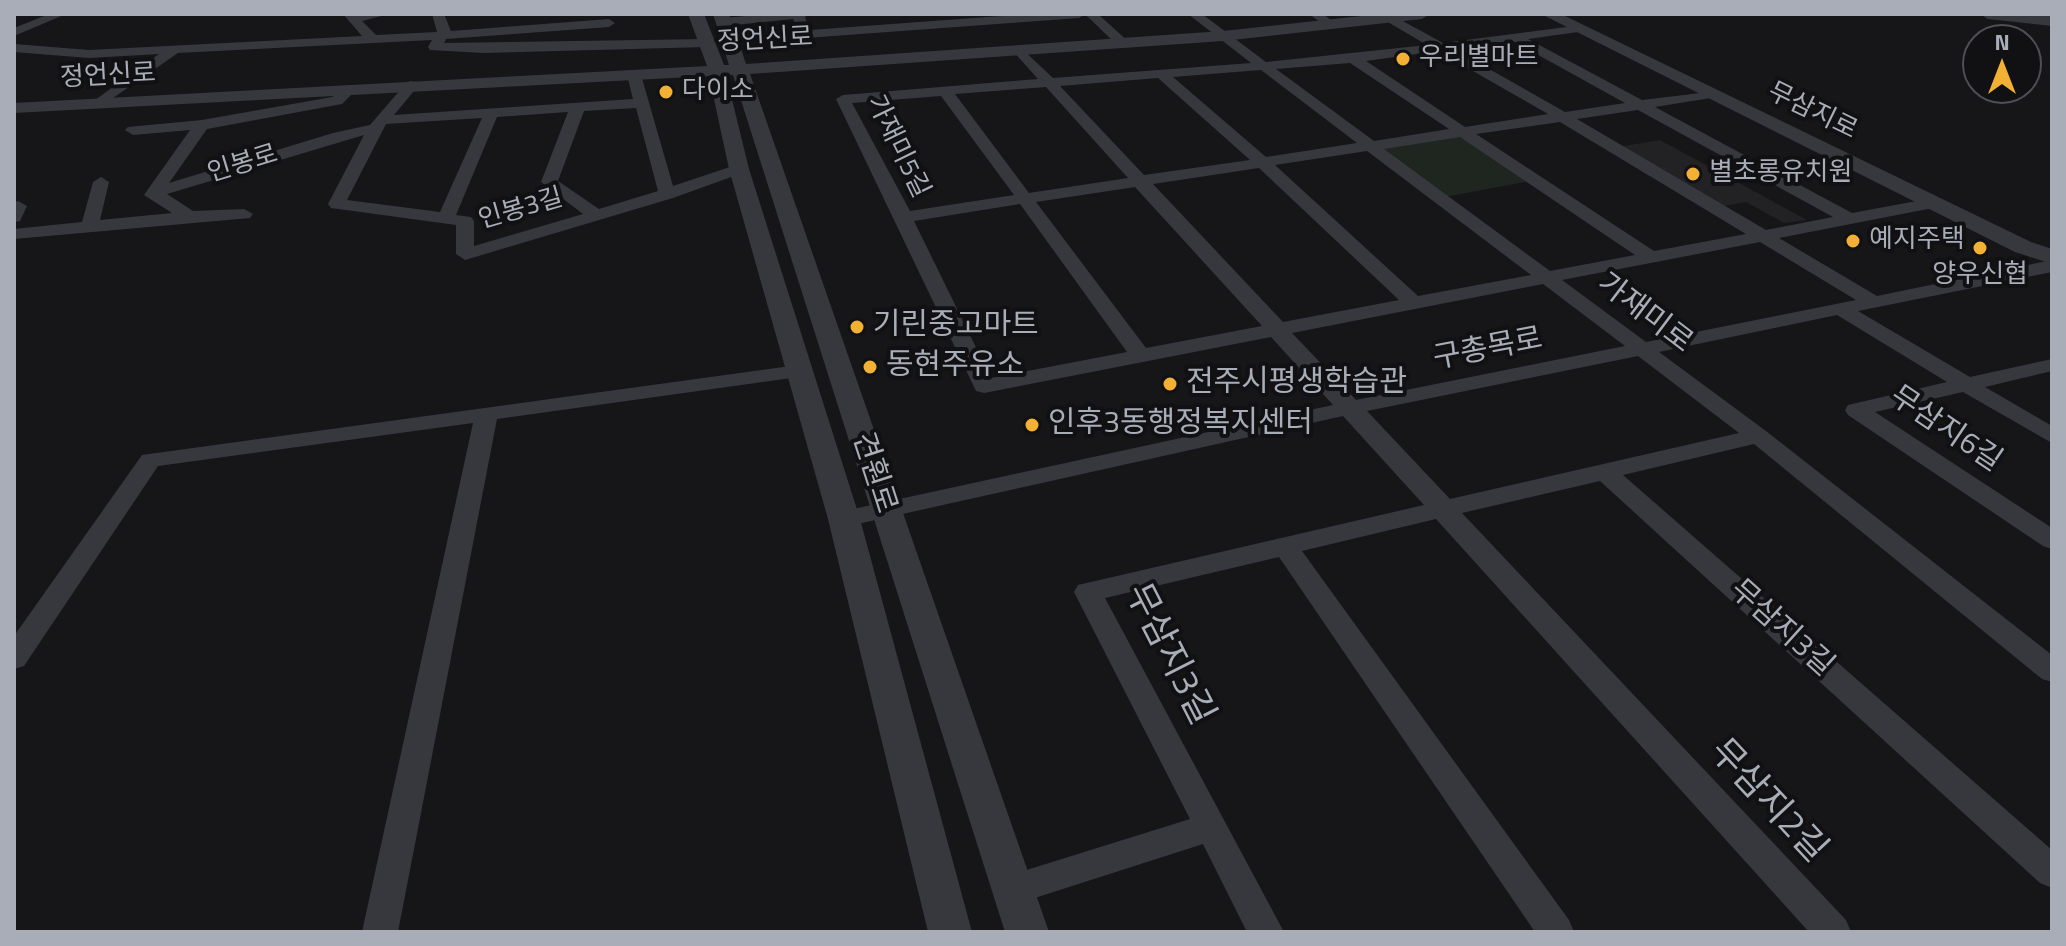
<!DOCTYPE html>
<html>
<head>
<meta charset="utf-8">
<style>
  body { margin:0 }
  #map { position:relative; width:2066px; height:946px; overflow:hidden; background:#161618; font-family:"Titillium Web",sans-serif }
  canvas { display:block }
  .frame { position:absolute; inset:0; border:16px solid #a8adb8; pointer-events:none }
  .north { position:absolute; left:1962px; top:24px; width:80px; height:80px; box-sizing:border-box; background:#111113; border:2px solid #4d4f55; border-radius:50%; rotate:0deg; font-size:22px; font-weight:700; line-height:32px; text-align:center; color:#a8adb8 }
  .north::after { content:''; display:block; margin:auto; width:28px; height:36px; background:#f2b134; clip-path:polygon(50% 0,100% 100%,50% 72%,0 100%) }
</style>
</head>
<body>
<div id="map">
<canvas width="2066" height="946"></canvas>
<div class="frame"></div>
<div class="north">N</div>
</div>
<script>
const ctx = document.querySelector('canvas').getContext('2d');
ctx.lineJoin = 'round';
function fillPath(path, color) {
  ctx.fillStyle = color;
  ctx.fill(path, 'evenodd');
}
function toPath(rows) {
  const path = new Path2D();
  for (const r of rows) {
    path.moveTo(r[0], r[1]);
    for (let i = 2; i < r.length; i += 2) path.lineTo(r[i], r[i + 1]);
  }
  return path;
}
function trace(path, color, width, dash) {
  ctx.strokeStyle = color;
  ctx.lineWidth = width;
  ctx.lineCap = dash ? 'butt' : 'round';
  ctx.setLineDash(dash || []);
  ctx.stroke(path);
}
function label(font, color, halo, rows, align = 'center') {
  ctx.font = font + ' "Titillium Web","Noto Sans KR",sans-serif';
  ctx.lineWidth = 8;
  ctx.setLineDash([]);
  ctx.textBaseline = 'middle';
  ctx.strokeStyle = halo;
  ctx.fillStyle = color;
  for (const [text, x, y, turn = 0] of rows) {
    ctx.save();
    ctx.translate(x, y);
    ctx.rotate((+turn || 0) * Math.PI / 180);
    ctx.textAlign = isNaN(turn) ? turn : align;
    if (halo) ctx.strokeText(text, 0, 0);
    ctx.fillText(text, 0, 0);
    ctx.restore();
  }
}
fillPath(toPath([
  [1660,140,1807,220,1784,223,1746,202,1719,207,1618,147]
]), '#222225');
fillPath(toPath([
  [1467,133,1536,180,1439,198,1371,146]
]), '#1e261f');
fillPath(toPath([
  [49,14,66,14,14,36,14,28,49,14],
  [343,14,389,14,362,21,376,35,437,32,432,14,444,14,451,31,609,19,615,23,609,27,446,39,444,43,706,39,713,43,706,47,483,53,430,50,428,47,432,40,178,53,100,107,95,106,95,100,159,54,89,58,14,52,14,44,89,50,362,36,343,14],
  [766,14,809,14,805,17,810,30,1028,14,1098,14,1130,43,1118,46,1085,14,1079,18,806,38,800,34,793,19,724,26,718,22,724,18,766,14],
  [1188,14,1202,14,1266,62,1427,45,1386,21,1386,15,1390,14,1443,43,1582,25,1582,31,1578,32,1528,39,1642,100,1717,91,1717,97,1655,107,1852,213,1933,198,1939,199,1942,203,1933,208,1779,238,1877,296,2052,260,2052,272,1858,311,1970,377,2052,359,2052,371,1985,387,2052,426,2052,443,1963,392,1875,412,2052,528,2052,549,2043,546,1848,415,1845,410,1848,405,1947,382,1837,315,1659,352,1766,431,2052,655,2052,682,2042,679,1754,444,1623,475,2052,850,2052,888,2040,883,1600,481,1462,513,1846,920,1851,932,1809,932,1436,519,1302,551,1569,920,1574,932,1535,932,1279,557,1105,598,1284,932,1247,932,1203,844,1013,905,1001,900,996,889,1001,878,1190,819,1074,592,1078,585,1424,505,1343,416,844,527,835,525,831,519,835,513,844,511,1333,405,1271,337,984,393,976,391,836,99,843,95,1038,79,1012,50,1019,46,1053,78,1251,63,1188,14],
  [1513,41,1625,103,1565,112,1454,49,1513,41],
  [1438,51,1548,114,1465,127,1366,61,1438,51],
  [1350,63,1449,129,1374,141,1276,69,1350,63],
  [1261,70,1357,143,1266,157,1173,77,1261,70],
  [1158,78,1250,160,1144,175,1060,86,1158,78],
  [1046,87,1128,178,1029,193,955,94,1046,87],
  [941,96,1014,195,910,211,852,103,941,96],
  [1638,110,1833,217,1766,230,1577,119,1638,110],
  [1560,122,1746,234,1654,251,1476,134,1560,122],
  [1460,137,1635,255,1550,271,1384,149,1460,137],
  [1367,151,1531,275,1418,296,1275,165,1367,151],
  [1259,168,1399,300,1283,322,1153,184,1259,168],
  [1135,187,1262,326,1146,348,1036,202,1135,187],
  [1020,204,1127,352,991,378,914,221,1020,204],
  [1760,242,1856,300,1646,342,1562,280,1760,242],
  [1543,284,1625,346,1356,400,1292,333,1543,284],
  [1638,356,1739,433,1450,499,1367,411,1638,356],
  [1309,14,1323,14,1338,25,1328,28,1309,14],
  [634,71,641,75,673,186,739,164,747,169,745,172,673,198,465,260,456,254,456,225,331,208,328,204,364,135,167,194,193,211,244,209,253,214,250,218,14,239,14,229,82,222,93,182,101,177,109,182,100,220,172,213,144,195,190,130,133,135,125,130,128,127,202,120,332,97,350,85,357,89,342,104,207,129,169,183,333,133,370,125,407,82,412,81,419,85,394,115,633,99,627,75,634,71],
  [636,108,658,191,599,209,558,181,584,111,636,108],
  [568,112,541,182,583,214,474,246,474,221,471,217,456,215,497,117,568,112],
  [482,118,440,212,347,200,386,124,482,118],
  [18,201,27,206,20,221,14,222,14,202,18,201],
  [798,365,809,371,806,376,497,419,398,932,362,932,473,423,158,466,24,666,14,669,14,636,142,455,798,365]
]), '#37383d');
fillPath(toPath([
  [688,14,704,14,724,65,729,65,713,14,729,14,746,64,1223,31,1380,14,1430,14,1422,19,1223,41,750,74,1049,932,1005,932,733,75,726,75,749,169,860,519,972,932,928,932,828,519,729,169,709,76,14,113,14,103,707,66,688,14],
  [1541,14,1561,14,2031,242,2052,249,2052,264,2015,252,1541,14],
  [1980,14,2052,16,2052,26,1988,19,1980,14]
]), '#37383d');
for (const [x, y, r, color] of [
  [1403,59,8,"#f2b134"],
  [666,92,8,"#f2b134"],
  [1693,174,8,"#f2b134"],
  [1853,241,8,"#f2b134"],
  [1980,248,8,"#f2b134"],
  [857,327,8,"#f2b134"],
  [870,367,8,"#f2b134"],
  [1170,384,8,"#f2b134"],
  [1032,425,8,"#f2b134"]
]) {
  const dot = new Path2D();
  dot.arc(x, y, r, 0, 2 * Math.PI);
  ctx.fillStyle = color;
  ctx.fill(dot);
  trace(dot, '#111113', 3);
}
label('26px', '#a8adb8', '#111113', [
  ["정언신로",765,41,-3],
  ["정언신로",108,77,-3],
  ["무삼지로",1812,112,26],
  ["가재미5길",897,147,64],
  ["인봉로",243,165,-17],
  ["인봉3길",521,210,-16]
]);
label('26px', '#a8adb8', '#111113', [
  ["우리별마트",1419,59],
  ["다이소",682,92],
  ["별초롱유치원",1709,174],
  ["예지주택",1869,241],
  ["양우신협",1980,276,"center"]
], 'left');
label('30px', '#a8adb8', '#111113', [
  ["가재미로",1644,314,37],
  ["구총목로",1488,350,-11],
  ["무삼지6길",1945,430,34],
  ["견훤로",873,473,72],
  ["무삼지3길",1781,629,42]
]);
label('30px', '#a8adb8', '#111113', [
  ["기린중고마트",873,327],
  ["동현주유소",886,367],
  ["전주시평생학습관",1186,384],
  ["인후3동행정복지센터",1048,425]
], 'left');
label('36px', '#a8adb8', '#111113', [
  ["무삼지3길",1168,655,63],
  ["무삼지2길",1767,802,47]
]);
</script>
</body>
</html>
